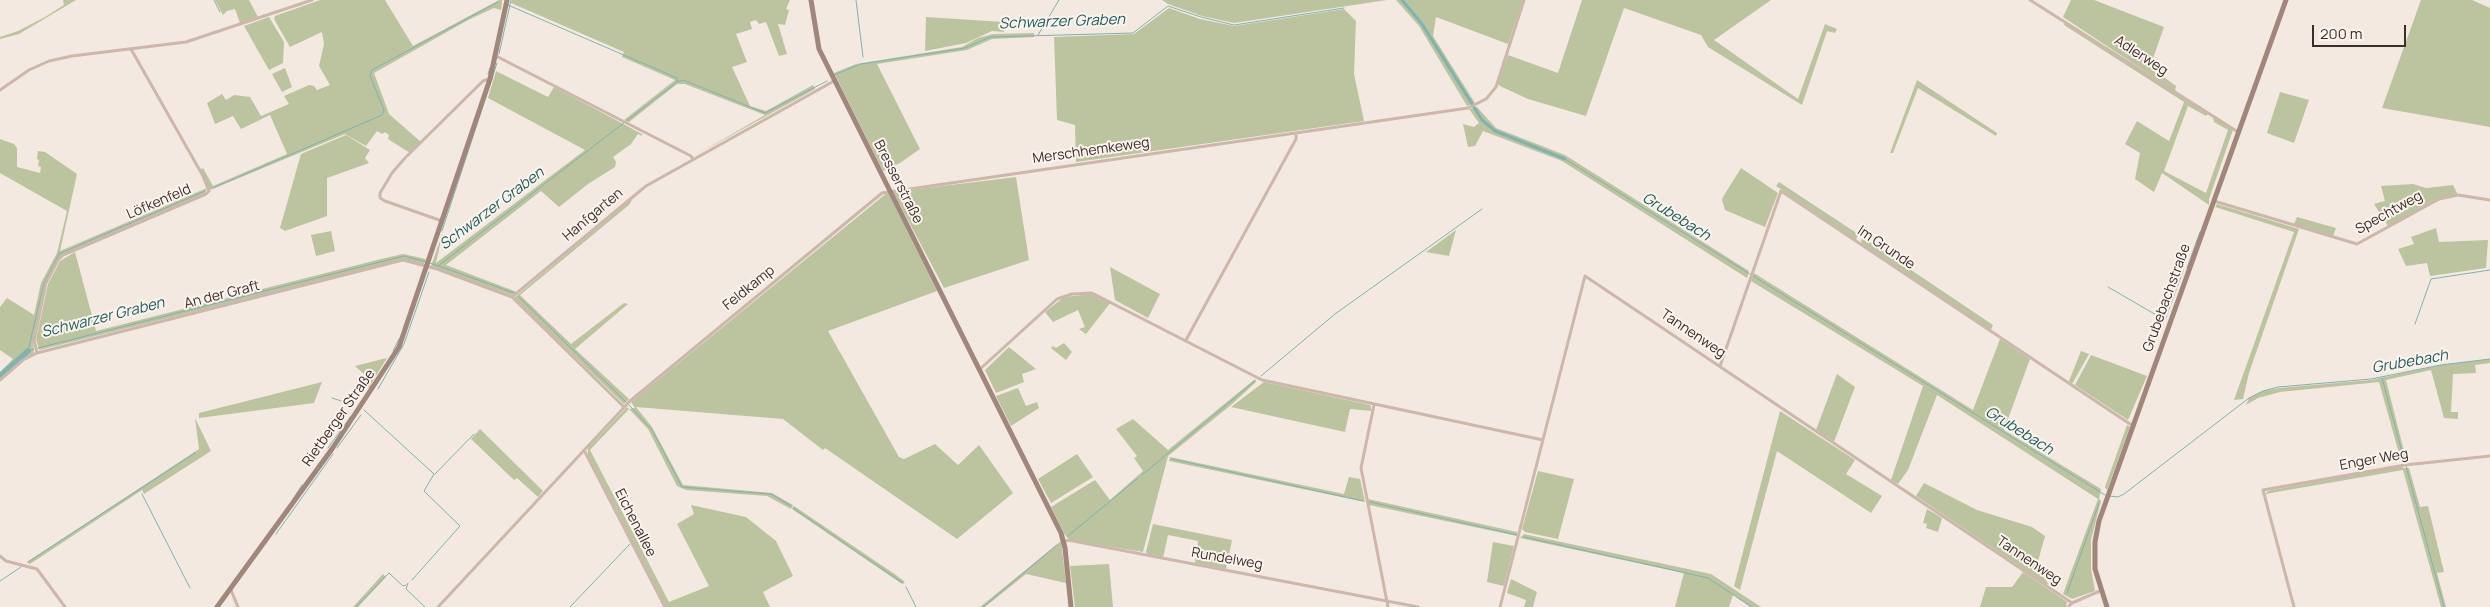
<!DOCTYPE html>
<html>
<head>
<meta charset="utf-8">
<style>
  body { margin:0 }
  #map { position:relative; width:2490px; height:607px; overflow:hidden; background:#f4e9e0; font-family:Manrope,sans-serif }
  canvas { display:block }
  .scale { position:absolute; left:2312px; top:25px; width:94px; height:22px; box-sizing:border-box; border:2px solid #3b2e2a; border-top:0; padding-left:6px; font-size:15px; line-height:18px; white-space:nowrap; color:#3b2e2a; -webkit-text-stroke:4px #fbf3ed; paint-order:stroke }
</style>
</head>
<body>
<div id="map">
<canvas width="2490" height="607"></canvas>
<div class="scale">200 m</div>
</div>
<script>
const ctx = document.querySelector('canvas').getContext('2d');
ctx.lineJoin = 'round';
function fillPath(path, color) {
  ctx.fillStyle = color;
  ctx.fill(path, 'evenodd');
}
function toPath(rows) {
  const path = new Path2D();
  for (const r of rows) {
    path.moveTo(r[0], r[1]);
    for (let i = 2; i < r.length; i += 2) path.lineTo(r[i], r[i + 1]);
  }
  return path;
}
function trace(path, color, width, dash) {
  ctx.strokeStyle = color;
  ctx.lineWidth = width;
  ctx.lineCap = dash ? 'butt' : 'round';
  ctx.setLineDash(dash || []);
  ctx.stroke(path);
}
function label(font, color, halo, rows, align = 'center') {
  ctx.font = font + ' Manrope,sans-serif';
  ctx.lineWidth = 4;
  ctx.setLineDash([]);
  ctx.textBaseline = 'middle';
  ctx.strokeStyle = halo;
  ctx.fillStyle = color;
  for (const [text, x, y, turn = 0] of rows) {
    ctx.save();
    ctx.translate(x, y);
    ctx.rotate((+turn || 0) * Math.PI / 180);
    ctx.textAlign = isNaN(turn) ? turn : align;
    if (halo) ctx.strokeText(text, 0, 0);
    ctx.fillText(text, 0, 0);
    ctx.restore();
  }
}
fillPath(toPath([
  [63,0,76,0,19,34,0,39,0,37,18,31,45,17,64,5],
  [215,0,249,0,258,17,240,23,235,9,227,11,223,15],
  [320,0,385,0,413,46,499,0,502,0,502,3,501,10,494,8,470,19,374,73,389,114,421,142,410,153,388,139,389,135,385,132,382,134,377,131,366,146,345,134,210,190,200,170,203,168,213,186,287,154,270,115,241,129,233,116,215,124,207,103,222,94,226,100,234,95,250,97,261,116,289,104,284,96,309,85,314,86,317,90,330,85,319,66,324,44,322,32,290,47,274,19,275,16],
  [512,0,790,0,786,9,789,10,785,25,778,24,787,54,779,56,766,22,759,24,756,20,750,22,752,29,736,34,747,62,732,67,750,106,766,111,813,85,815,89,694,156,765,115,685,84,677,84,629,122,624,120,675,80,622,57,624,52,511,3],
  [1162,0,1387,0,1234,23,1202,16,1168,4],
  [1396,0,1523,0,1508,44,1436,17,1433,36,1475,103,1467,106,1419,26],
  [1582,0,1771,0,1714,40,1798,99,1825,24,1837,29,1835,33,1827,31,1802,105,1708,47,1701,35,1624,8,1586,116,1528,99,1500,86,1498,84,1508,55,1558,73],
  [2071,0,2094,0,2164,27,2150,67,2176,86,2175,91,2063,17],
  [2421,0,2472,0,2490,8,2490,127,2382,108],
  [1169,8,1200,19,1234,26,1344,9,1356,21,1354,74,1364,121,1076,162,1075,125,1057,120,1054,37,1134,34],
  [269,17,284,42,283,63,269,70,244,26],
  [926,17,1004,22,1004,32,992,31,966,43,925,51],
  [2065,23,2208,114,2206,116,2188,106,2164,171,2206,193,2228,130,2214,122,2213,117,2233,130,2209,199,2209,205,2162,173,2154,192,2135,179,2140,153,2125,144,2137,121,2169,141,2184,102,2064,25],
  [1034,33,1034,37,992,39,967,50,877,64,920,149,900,163,883,171,834,73,856,64,962,47,978,38,993,34],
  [285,68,292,87,282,92,272,74],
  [496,71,548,97,554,87,642,134,642,136,638,134,631,144,613,157,616,162,615,167,588,184,559,207,541,191,446,265,517,292,511,295,431,266,443,232,436,263,585,150,488,98],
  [1917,80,1997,133,1996,136,1918,88,1893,153,1890,153],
  [2280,92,2309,100,2294,143,2267,133],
  [1477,107,1496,128,1565,155,1749,271,1747,278,1562,161,1483,131,1475,146,1468,147,1463,124,1474,127,1479,123,1469,109],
  [346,135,370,150,365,158,369,163,327,178,327,216,285,231,280,228,301,154],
  [0,139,14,144,17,148,17,167,40,173,41,167,38,166,39,160,37,159,38,151,45,152,77,174,60,251,207,188,205,193,62,254,45,283,33,339,34,353,23,359,0,378,0,372,13,359,0,350,0,307,7,298,34,315,41,283,57,253,67,211,0,173],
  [1741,168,1778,193,1765,227,1725,210,1722,200,1723,197],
  [1016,177,1029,260,944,288,893,192],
  [1779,182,1858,234,1856,240,1776,186],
  [2413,184,2426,188,2453,185,2458,195,2438,198,2388,226,2374,204,2385,201,2381,186],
  [888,192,937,291,828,331,899,457,904,459,935,444,958,465,979,445,1013,493,957,539,825,448,823,450,783,419,636,407,652,427,683,485,772,493,793,505,791,509,767,496,686,490,677,486,648,429,629,409,590,450,669,602,709,586,677,524,694,514,691,505,746,517,776,541,793,576,763,592,770,607,666,607,588,455,588,448,627,407,629,409,635,408,631,402],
  [633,198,629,205,520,295,571,344,624,303,628,304,575,349,629,399,624,404,514,298],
  [2217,204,2299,229,2249,373,2243,399,2234,400,2294,232,2215,207],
  [2297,217,2336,228,2333,236,2294,224],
  [2436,228,2439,242,2488,240,2486,268,2430,276,2427,263,2406,266,2398,249,2414,244,2411,237],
  [1456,230,1449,256,1426,252],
  [331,231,335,251,316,256,311,235],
  [1862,237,1993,325,1991,330,1861,243],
  [75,252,96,331,381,259,403,254,426,259,423,266,412,261,403,260,39,350,36,339,48,284,60,261],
  [1110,267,1160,294,1148,318,1115,300],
  [1754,273,1973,410,2000,339,2030,359,2004,430,2101,489,2099,499,2101,501,2091,540,2091,569,2095,591,2072,599,2063,594,2098,499,1937,395,1908,470,1898,484,1891,480,1923,386,1751,281],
  [1092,294,1111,302,1086,334,1079,329,1085,327,1078,310,1053,322,1045,312,1064,297],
  [1064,343,1072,352,1066,360,1051,348,1053,346,1056,348],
  [1009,347,1036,369,1022,374,1024,382,996,393,985,370],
  [2081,351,2089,354,2072,384,2069,381],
  [2091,355,2147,376,2128,420,2075,385],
  [387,358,374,379,369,388,360,381,365,375,355,366],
  [2490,359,2490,363,2475,365,2476,373,2453,374,2451,412,2458,412,2458,419,2444,418,2431,370,2386,380,2407,463,2402,464,2379,382,2280,392,2258,398,2246,405,2249,398,2263,391,2279,388,2371,380,2441,365],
  [1837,374,1855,387,1834,442,1816,430],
  [1255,379,1256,382,1231,405,1168,456,1143,552,1070,540,1065,535,1051,507,1095,480,1110,500,1143,471,1134,458,1137,456,1116,429,1133,419,1168,450],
  [322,382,314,403,199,418,199,413],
  [1264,382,1370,405,1372,411,1350,409,1345,432,1231,407],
  [1018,388,1026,406,1037,402,1039,408,1011,426,996,396],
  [1780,411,1855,460,1846,474,1882,496,1871,513,1777,451,1740,590,1734,586],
  [195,418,211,451,144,494,142,490,30,564,27,562,199,449],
  [2127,425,2130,427,2107,490,2105,487],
  [480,429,543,491,538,497,517,478,514,480,471,439],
  [1077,454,1093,477,1051,503,1038,479],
  [1170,457,1344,494,1349,477,1360,479,1365,502,1169,461],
  [2402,466,2403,468,2409,468,2420,507,2428,506,2444,572,2437,573,2446,607,2441,607,2403,470,2265,494,2268,491,2278,489],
  [1538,471,1574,479,1558,539,1525,532,1522,529],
  [1924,483,1977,510,2032,527,2045,536,2036,568,2048,583,2047,585,1916,496],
  [1368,499,1517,532,1517,536,1369,505],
  [794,506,896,575,905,582,902,584,792,509],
  [1927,509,1942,518,1938,532,1926,528,1927,524,1923,523],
  [1153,524,1232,540,1226,569,1195,563,1198,541,1168,535,1163,558,1148,555,1146,552],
  [1524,534,1711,574,1761,607,1750,607,1733,595,1729,607,1675,607,1684,573,1520,538],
  [1061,541,1066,583,1026,574,985,607,980,607],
  [1493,542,1514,546,1504,586,1487,582],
  [1109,564,1113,607,1075,607,1070,566],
  [2023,572,2067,602,2066,607,1980,607,1986,587,2012,587],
  [383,574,386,577,358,607,353,607],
  [1511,579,1537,592,1533,607,1524,607,1526,600,1507,593]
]), '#bbc49e');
trace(toPath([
  [214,0,220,12],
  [856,0,863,57],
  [508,5,677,78,677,81],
  [1038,35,1059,0],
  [499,54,511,0],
  [488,74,490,68],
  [834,75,861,64,965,48,990,37,1133,33,1168,6,1201,17,1234,25,1344,8],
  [1565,159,2105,495],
  [213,188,382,115,384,110,370,76,372,70,498,2],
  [442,231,497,63],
  [430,263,438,266,677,82,683,80,765,113,827,81],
  [439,266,514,293],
  [2187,268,2200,232],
  [2108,287,2165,320,2183,271],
  [519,297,626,402],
  [2415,324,2431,279,2490,270],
  [38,348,404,256,427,262],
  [28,351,34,349],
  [28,351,44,283,59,254,205,191],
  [393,351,399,339],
  [1261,376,1335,314,1482,209],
  [2382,378,2405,463],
  [378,389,404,344,429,272],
  [332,398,354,405],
  [629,405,652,430,682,487,771,494,791,506],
  [364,410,434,474,424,491,460,526,412,580],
  [328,448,351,416],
  [337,448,361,415],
  [1172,459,1363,501],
  [2406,466,2444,607],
  [435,474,474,434],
  [1142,475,1255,381],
  [142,494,190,588],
  [2109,496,2118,497,2124,494,2249,398,2263,391,2278,387,2371,379,2441,365,2490,359],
  [293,499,302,485],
  [1370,502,1517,535],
  [793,508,903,583],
  [276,534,333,454],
  [1068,536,1138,478],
  [1524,537,1708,578,1752,607],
  [28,562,195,453],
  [0,581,21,567],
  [408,583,406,589,425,607],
  [906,587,916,607],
  [2067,593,2099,503],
  [356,607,389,573,403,586,406,585],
  [570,607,630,544],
  [983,607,1057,545]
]), '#7db3b0', 1);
trace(toPath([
  [1402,0,1422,24,1482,120,1495,131,1565,159]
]), '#7db3b0', 3);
trace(toPath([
  [0,376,28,351]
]), '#7db3b0', 5.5);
trace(toPath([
  [2030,0,2238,132],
  [496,56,691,156,693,159],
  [0,90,29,70,49,61,72,56,186,42,312,0],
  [2214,201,2357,244,2439,199,2458,195,2490,200],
  [442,221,385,201,380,198,380,193,392,173,405,158,483,81,489,79],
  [512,297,646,186,834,81],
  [1186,340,1296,139,1296,133],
  [37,353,34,340,46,283,58,260,63,255,206,194,209,191,203,176,131,49],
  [1720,366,1781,191,2133,426],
  [979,370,1057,299,1072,294,1092,293,1262,380,1543,440],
  [0,380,23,360,37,353,403,260,437,269,512,297,624,407],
  [1374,405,1361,468,1388,607],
  [584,450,665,607],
  [1064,542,1068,540,1418,607],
  [0,556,6,561,37,569,65,607],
  [231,590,238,607],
  [438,607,630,401,882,193,1468,108,1486,99,1496,87,1524,0],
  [1500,607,1585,276,2072,603],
  [2068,607,2072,603,2100,591],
  [2294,607,2263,490,2405,465,2490,456]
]), '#cdb7ab', 3);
trace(toPath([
  [811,0,819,49,1061,533,1065,548,1071,607],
  [217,607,332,449,399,347,490,79,507,0],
  [2107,607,2095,569,2095,542,2099,521,2286,0]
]), '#a1867c', 5);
label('14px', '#3b2e2a', '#fbf3ed', [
  ["Adlerweg",2141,56,33],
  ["Merschhemkeweg",1091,151,-8],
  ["Bresserstraße",898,182,63],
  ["Löfkenfeld",159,202,-23],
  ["Spechtweg",2389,213,-29],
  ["Hanfgarten",593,215,-40],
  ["Im Grunde",1886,248,34],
  ["Feldkamp",749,288,-39],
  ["An der Graft",222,295,-14],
  ["Grubebachstraße",2167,298,-70],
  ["Tannenweg",1693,334,34],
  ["Rietberger Straße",339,418,-55],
  ["Enger Weg",2374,460,-10],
  ["Eichenallee",635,523,63],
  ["Rundelweg",1227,559,10],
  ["Tannenweg",2029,561,34]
]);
label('italic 15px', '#1d5e5d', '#fbf3ed', [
  ["Schwarzer Graben",1062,22,-2],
  ["Schwarzer Graben",492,209,-37],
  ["Grubebach",1676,217,32],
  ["Schwarzer Graben",103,318,-14],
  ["Grubebach",2410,362,-10],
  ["Grubebach",2019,431,32]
]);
</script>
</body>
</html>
